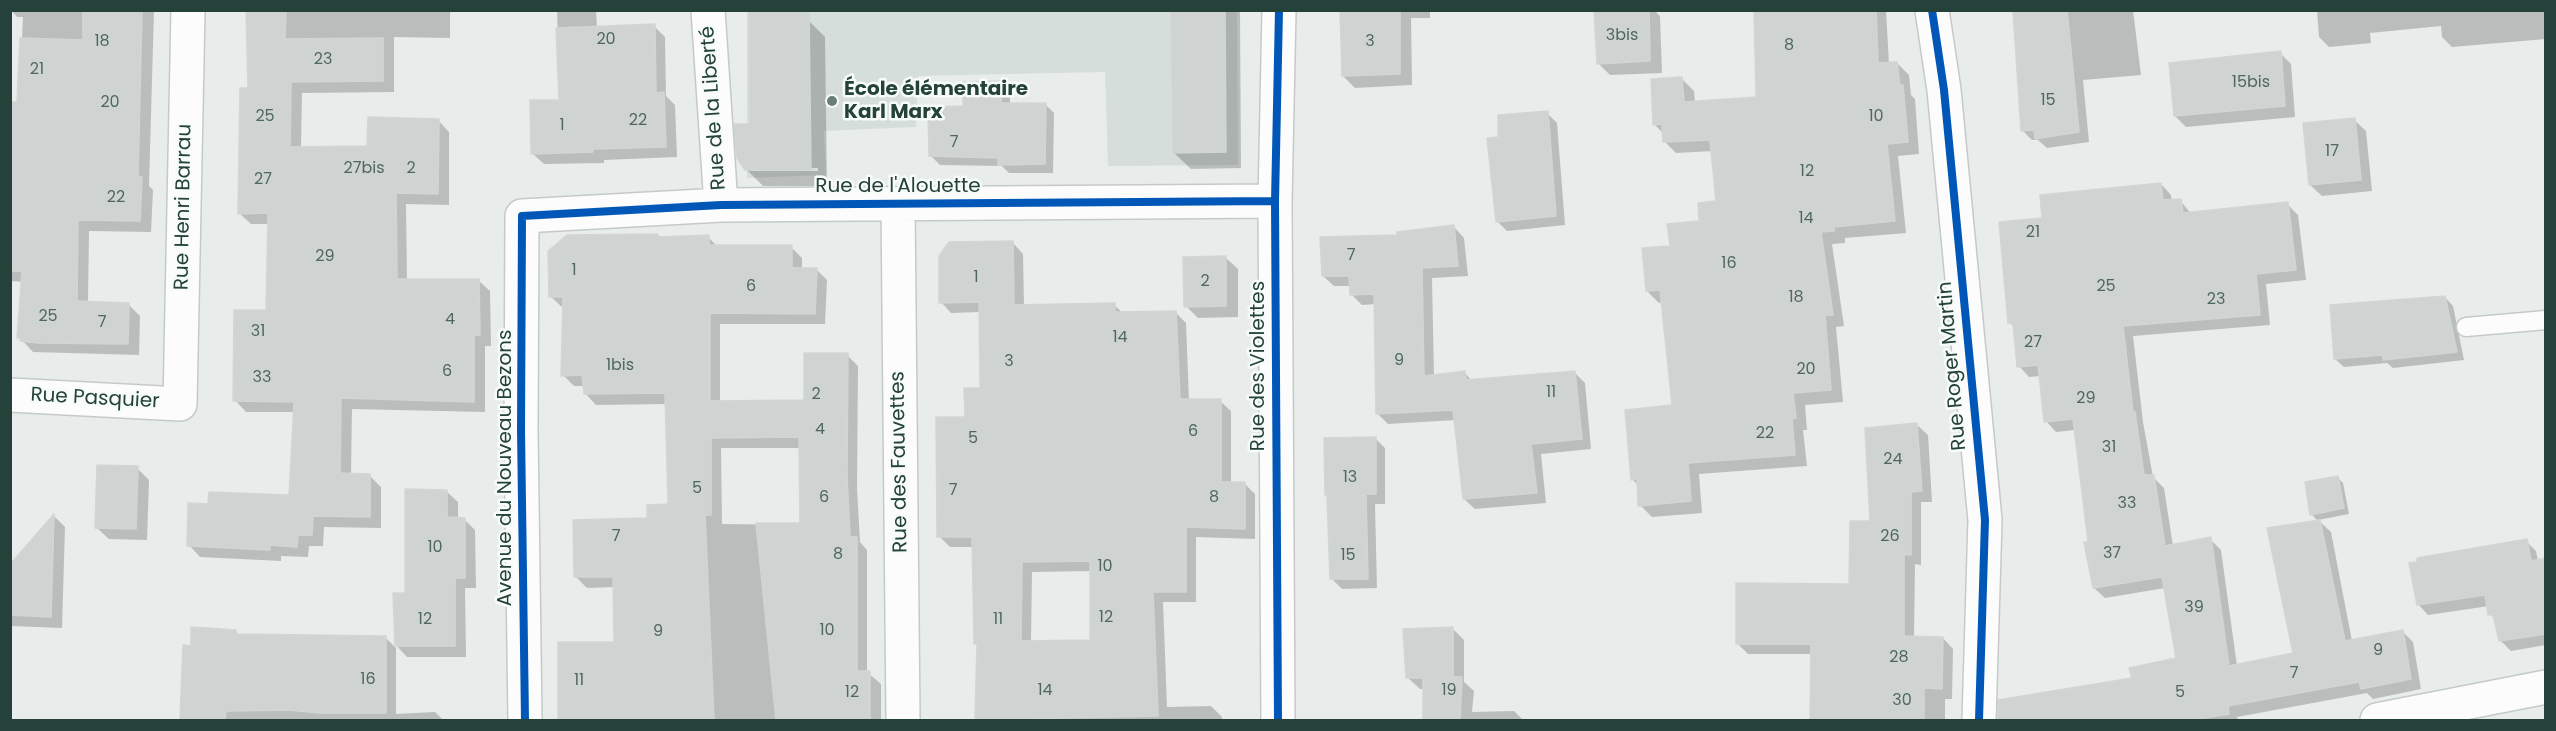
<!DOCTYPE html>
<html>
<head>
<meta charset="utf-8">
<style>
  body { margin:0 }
  #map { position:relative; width:2556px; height:731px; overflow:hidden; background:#e8edeb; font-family:Poppins,sans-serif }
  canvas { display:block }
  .frame { position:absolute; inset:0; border:12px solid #24423a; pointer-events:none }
</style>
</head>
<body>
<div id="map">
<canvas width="2556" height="731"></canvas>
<div class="frame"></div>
</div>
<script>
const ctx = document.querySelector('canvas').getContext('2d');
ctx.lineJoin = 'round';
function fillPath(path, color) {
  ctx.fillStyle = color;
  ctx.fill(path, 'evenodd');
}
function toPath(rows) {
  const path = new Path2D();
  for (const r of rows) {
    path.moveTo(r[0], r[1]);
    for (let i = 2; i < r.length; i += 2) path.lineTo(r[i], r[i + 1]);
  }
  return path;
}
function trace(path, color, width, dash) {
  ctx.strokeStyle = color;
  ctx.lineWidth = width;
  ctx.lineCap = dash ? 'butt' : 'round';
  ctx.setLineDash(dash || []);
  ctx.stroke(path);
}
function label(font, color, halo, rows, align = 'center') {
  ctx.font = font + ' Poppins,sans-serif';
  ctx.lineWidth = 5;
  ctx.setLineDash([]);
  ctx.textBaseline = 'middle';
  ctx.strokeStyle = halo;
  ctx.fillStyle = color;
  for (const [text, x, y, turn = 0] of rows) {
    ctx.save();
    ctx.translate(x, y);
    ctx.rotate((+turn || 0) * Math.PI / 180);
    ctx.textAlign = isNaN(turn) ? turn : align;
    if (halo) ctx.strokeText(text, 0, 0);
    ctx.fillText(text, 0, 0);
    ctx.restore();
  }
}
fillPath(toPath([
  [747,11,1237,11,1238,165,1108,166,1105,72,918,76,916,127,824,131,826,175,747,178]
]), '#d6dedb');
fillPath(toPath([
  [11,10,154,10,149,186,153,190,151,232,89,231,88,303,129,305,140,316,139,355,33,352,19,337,23,282,10,281,10,170,19,103,23,17,17,17],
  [248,10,450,10,450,38,394,37,394,92,302,93,301,148,369,147,438,120,449,132,449,205,406,204,407,280,478,280,490,291,491,346,485,346,485,412,352,409,351,475,370,476,381,487,381,528,324,527,323,546,309,546,308,557,281,556,281,561,200,557,189,545,209,506,290,497,295,412,246,412,235,400,268,312,269,224,251,224,239,213,249,90],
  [557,10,596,10,597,28,654,26,665,37,666,96,675,105,677,157,604,160,604,163,544,164,532,153,560,101],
  [1173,10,1240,10,1241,168,1191,169,1174,153],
  [1341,10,1430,10,1430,18,1411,18,1412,85,1355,88,1343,76],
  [1595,10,1654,10,1660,16,1662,73,1610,75,1598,63],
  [1755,10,1886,10,1889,64,1897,63,1909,75,1911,95,1915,99,1919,154,1898,156,1906,233,1845,238,1845,243,1832,244,1844,326,1836,327,1843,402,1805,405,1807,430,1803,430,1807,466,1699,474,1702,513,1652,517,1640,505,1639,486,1632,479,1673,406,1662,302,1659,303,1647,291,1672,247,1701,222,1717,202,1713,151,1676,153,1664,141,1664,134,1655,125,1682,79,1694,91,1695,103,1758,99],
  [2014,10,2133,10,2141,75,2083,80,2089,142,2047,148,2038,140,2032,140,2022,130],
  [2317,10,2546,10,2546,39,2452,47,2442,37,2441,26,2370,33,2371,43,2329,47,2319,37],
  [808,20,825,37,827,186,763,186,746,169,752,126],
  [752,168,818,168,818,171,752,171],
  [2280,53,2291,64,2295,117,2186,127,2175,116],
  [1001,83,1010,92,1010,104,1045,104,1054,113,1053,173,1009,173,1002,166,940,165,931,156,965,107],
  [1547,113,1557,123,1565,225,1507,231,1497,221,1500,139],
  [2354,120,2366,131,2372,191,2322,196,2310,185],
  [2161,184,2171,195,2172,201,2180,200,2191,214,2287,204,2298,215,2306,280,2266,284,2270,325,2133,336,2143,422,2153,477,2164,488,2173,546,2210,539,2221,550,2237,666,2295,655,2319,522,2311,514,2337,477,2343,483,2349,514,2318,520,2331,532,2352,641,2402,631,2413,642,2421,689,2373,699,2367,693,2237,717,2238,720,2028,720,2024,697,2133,679,2177,660,2165,588,2105,598,2094,588,2076,430,2056,432,2046,421,2041,376,2029,377,2019,366,2015,328,2009,322,2044,219],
  [1454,227,1464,238,1468,276,1432,278,1434,377,1465,373,1472,381,1574,372,1585,383,1591,449,1541,454,1546,503,1475,509,1464,499,1456,420,1388,424,1377,413,1376,304,1362,305,1351,294,1351,286,1334,286,1323,276,1399,237],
  [568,236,708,237,718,247,791,247,802,258,802,269,816,269,827,280,825,324,720,324,720,402,805,402,847,355,858,366,857,488,860,542,867,550,867,672,881,684,881,720,560,720,559,644,615,643,614,587,587,588,576,577,648,519,670,506,667,404,596,405,585,393,585,386,574,386,563,375,565,307,562,307,550,296],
  [721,448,801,448,801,525,722,524],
  [1013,243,1023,254,1024,306,1114,305,1123,313,1175,312,1186,323,1189,401,1220,401,1231,411,1231,483,1244,483,1255,494,1255,539,1196,537,1196,602,1163,602,1167,707,1211,706,1222,717,1222,720,977,720,979,646,976,643,974,547,950,547,939,536,966,418,981,390,980,312,951,313,941,302],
  [1092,571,1091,642,1031,642,1032,572],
  [1226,258,1238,269,1238,317,1198,318,1186,306],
  [2445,297,2453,306,2464,360,2393,368,2387,363,2344,367,2335,359],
  [1917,425,1928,435,1932,502,1921,502,1921,565,1915,564,1914,638,1943,638,1953,649,1952,699,1945,699,1945,720,1811,720,1813,654,1748,654,1737,643,1851,586,1872,522],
  [1375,438,1385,448,1385,504,1375,504,1377,588,1342,589,1332,579],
  [137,468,149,480,147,540,109,539,97,528],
  [446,491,458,502,458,519,464,519,475,530,476,588,465,588,466,657,407,657,396,645,407,595],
  [54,516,65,527,62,628,10,626,10,563,14,563],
  [2526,541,2536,551,2538,561,2546,559,2546,645,2511,651,2500,640,2496,620,2490,614,2489,606,2428,615,2418,604],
  [1452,628,1464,640,1464,682,1474,691,1472,712,1514,711,1523,720,1425,720,1425,689,1420,689,1408,678],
  [235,631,240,636,386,638,396,648,396,714,435,712,443,720,182,720,184,647,192,647]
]), '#0003');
const building = toPath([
  [83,10,142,10,138,177,142,177,140,221,78,220,77,301,129,303,128,344,39,343,20,341,20,338,17,338,22,271,10,271,10,102,17,102,20,38,83,40,83,10],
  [246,10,286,10,285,39,383,38,383,81,291,82,290,147,367,146,368,117,439,119,438,194,396,193,397,279,479,279,480,335,474,335,474,402,341,398,340,473,370,474,370,517,313,516,312,535,298,535,297,547,270,545,270,550,187,546,188,503,208,504,209,492,289,495,294,402,233,401,234,310,266,310,268,213,238,214,240,88,248,88,246,10],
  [749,10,809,10,811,170,745,170,737,158,734,124,750,124,749,10],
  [1171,10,1225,10,1226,152,1173,153,1171,10],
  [1340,10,1400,10,1400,74,1342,76,1340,10],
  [1594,10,1649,10,1650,61,1597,64,1594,10],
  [1754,10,1876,10,1878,63,1897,62,1900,86,1903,85,1908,142,1887,144,1895,221,1834,227,1834,231,1821,232,1833,315,1825,315,1831,390,1793,393,1796,418,1792,419,1795,455,1688,463,1691,501,1638,506,1637,479,1631,480,1625,410,1672,405,1660,290,1646,291,1642,248,1670,246,1667,224,1699,221,1698,203,1716,201,1710,140,1663,142,1662,124,1653,125,1651,79,1682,77,1684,102,1756,97,1754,10],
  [2013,10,2067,10,2079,132,2035,139,2034,130,2021,131,2013,10],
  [655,24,656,93,664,92,666,147,593,149,593,152,531,154,530,100,559,100,556,28,655,24],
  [2281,51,2285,106,2174,116,2169,63,2281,51],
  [1001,81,1001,103,1046,103,1045,164,998,165,998,158,929,156,928,107,963,106,963,82,1001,81],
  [1548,111,1556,216,1496,222,1487,138,1498,137,1498,115,1548,111],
  [2355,118,2361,180,2309,185,2303,123,2355,118],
  [2161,183,2163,200,2181,199,2183,213,2288,202,2296,270,2256,274,2260,315,2123,326,2133,412,2135,412,2144,475,2154,475,2165,546,2211,537,2229,666,2293,653,2267,528,2320,520,2345,641,2403,630,2411,679,2361,689,2359,682,2228,706,2229,714,2192,720,1998,720,1998,700,2132,678,2129,668,2176,658,2162,577,2093,588,2084,542,2088,542,2073,419,2044,422,2038,365,2017,367,2013,323,2008,323,1999,222,2042,218,2040,195,2161,183],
  [1454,225,1458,266,1422,268,1424,376,1465,371,1466,380,1575,371,1582,439,1531,444,1537,493,1463,499,1453,410,1376,414,1374,294,1350,295,1349,276,1322,276,1320,237,1397,235,1397,232,1454,225],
  [657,234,660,237,709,235,709,245,792,245,792,268,817,268,815,314,710,313,710,401,804,400,804,353,848,353,847,476,850,537,857,537,857,671,870,671,870,720,776,720,756,523,800,523,799,437,711,438,711,515,705,515,714,720,558,720,558,642,614,642,613,577,574,577,573,520,647,518,647,505,668,504,665,393,584,394,582,375,561,376,563,297,549,297,548,251,567,235,657,234],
  [1013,241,1014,305,1115,303,1115,312,1176,311,1180,399,1221,399,1221,482,1245,482,1245,529,1186,527,1186,592,1153,592,1158,716,975,720,977,644,974,644,972,537,937,537,936,417,965,417,964,388,980,388,979,302,939,303,939,256,949,242,1013,241],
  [1090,561,1090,640,1021,641,1022,562,1090,561],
  [1226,256,1226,306,1184,307,1183,257,1226,256],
  [2445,296,2457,352,2383,360,2383,355,2334,359,2330,305,2445,296],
  [1917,423,1922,491,1911,492,1911,555,1904,554,1904,636,1943,637,1942,689,1924,688,1924,720,1810,720,1811,644,1736,644,1736,583,1849,584,1850,521,1870,521,1865,428,1917,423],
  [1376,437,1376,494,1366,494,1368,579,1330,579,1327,495,1325,495,1324,438,1376,437],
  [97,465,138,466,136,529,95,528,97,465],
  [2338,476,2344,508,2310,515,2305,482,2338,476],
  [405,489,447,490,447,517,465,518,465,578,455,578,455,646,395,646,393,593,405,593,405,489],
  [54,514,51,617,10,615,10,561,13,561,54,514],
  [2527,539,2531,561,2546,558,2546,634,2499,641,2493,614,2488,615,2485,595,2417,605,2409,563,2417,562,2417,558,2527,539],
  [191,627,236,630,236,634,386,636,386,713,319,713,289,710,226,711,225,720,180,719,183,645,191,646,191,627],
  [1453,627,1453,677,1449,677,1462,677,1460,720,1423,720,1423,678,1406,678,1403,629,1453,627]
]);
fillPath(building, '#cfd4d2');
trace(building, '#d1d6d4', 1.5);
const lane = toPath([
  [2466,327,2546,320]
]);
const street = toPath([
  [708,10,721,205],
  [1932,10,1944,90,1985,520,1979,720],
  [898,204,903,720],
  [10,395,180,404,188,10],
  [525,720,521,430,522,216,721,205,1275,201],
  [1278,720,1275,201,1279,10],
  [2377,720,2546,687]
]);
trace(lane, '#c5cac8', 21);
trace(street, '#c5cac8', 36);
trace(lane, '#fcfcfc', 18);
trace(street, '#fcfcfc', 33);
trace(toPath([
  [1932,10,1944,90,1985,520,1979,720],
  [525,720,521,430,522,216,721,205,1275,201],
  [1278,720,1275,201,1279,10]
]), '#0057b8', 8);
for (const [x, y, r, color] of [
  [832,101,6,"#697e78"]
]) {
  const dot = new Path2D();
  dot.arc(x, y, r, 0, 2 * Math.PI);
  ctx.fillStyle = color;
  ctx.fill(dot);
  trace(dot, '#f7fbf9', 2);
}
label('16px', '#506761', null, [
  ["3bis",1622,36],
  ["20",606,40],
  ["18",102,42],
  ["3",1370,42],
  ["8",1789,46],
  ["23",323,60],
  ["21",37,70],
  ["15bis",2251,83],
  ["15",2048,101],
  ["20",110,103],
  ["25",265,117],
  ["10",1876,117],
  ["22",638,121],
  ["1",562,126],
  ["7",954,143],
  ["17",2332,152],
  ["27bis",364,169],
  ["2",411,169],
  ["12",1807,172],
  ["27",263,180],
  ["22",116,198],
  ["14",1806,219],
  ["21",2033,233],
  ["7",1351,256],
  ["29",325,257],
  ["16",1729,264],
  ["1",574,271],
  ["1",976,278],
  ["2",1205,282],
  ["6",751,287],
  ["25",2106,287],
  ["18",1796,298],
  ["23",2216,300],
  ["25",48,317],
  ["4",450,320],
  ["7",102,323],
  ["31",258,332],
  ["14",1120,338],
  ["27",2033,343],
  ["9",1399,361],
  ["3",1009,362],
  ["1bis",620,366],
  ["20",1806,370],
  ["6",447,372],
  ["33",262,378],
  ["11",1551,393],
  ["2",816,395],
  ["29",2086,399],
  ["4",820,430],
  ["6",1193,432],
  ["22",1765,434],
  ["5",973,439],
  ["31",2109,448],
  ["24",1893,460],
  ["13",1350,478],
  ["5",697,489],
  ["7",953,491],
  ["6",824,498],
  ["8",1214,498],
  ["33",2127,504],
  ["7",616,537],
  ["26",1890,537],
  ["10",435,548],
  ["37",2112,554],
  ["8",838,555],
  ["15",1348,556],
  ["10",1105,567],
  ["39",2194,608],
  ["12",1106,618],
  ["12",425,620],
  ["11",998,620],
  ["10",827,631],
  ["9",658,632],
  ["9",2378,651],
  ["28",1899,658],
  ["7",2294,674],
  ["16",368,680],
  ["11",579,681],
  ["14",1045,691],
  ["19",1449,691],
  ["12",852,693],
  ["5",2180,693],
  ["30",1902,701]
]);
label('bold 20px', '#24423a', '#f7fbf9', [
  ["École élémentaire",844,90],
  ["Karl Marx",844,113]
], 'left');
label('20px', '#24423a', '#f7fbf9', [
  ["Rue de la Liberté",714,108,-94],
  ["Rue de l'Alouette",898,187],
  ["Rue Henri Barrau",184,207,-89],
  ["Rue des Violettes",1259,366,-90],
  ["Rue Roger Martin",1953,366,-95],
  ["Rue Pasquier",95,399,3],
  ["Rue des Fauvettes",900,462,-91],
  ["Avenue du Nouveau Bezons",506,468,-90]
]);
</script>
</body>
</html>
